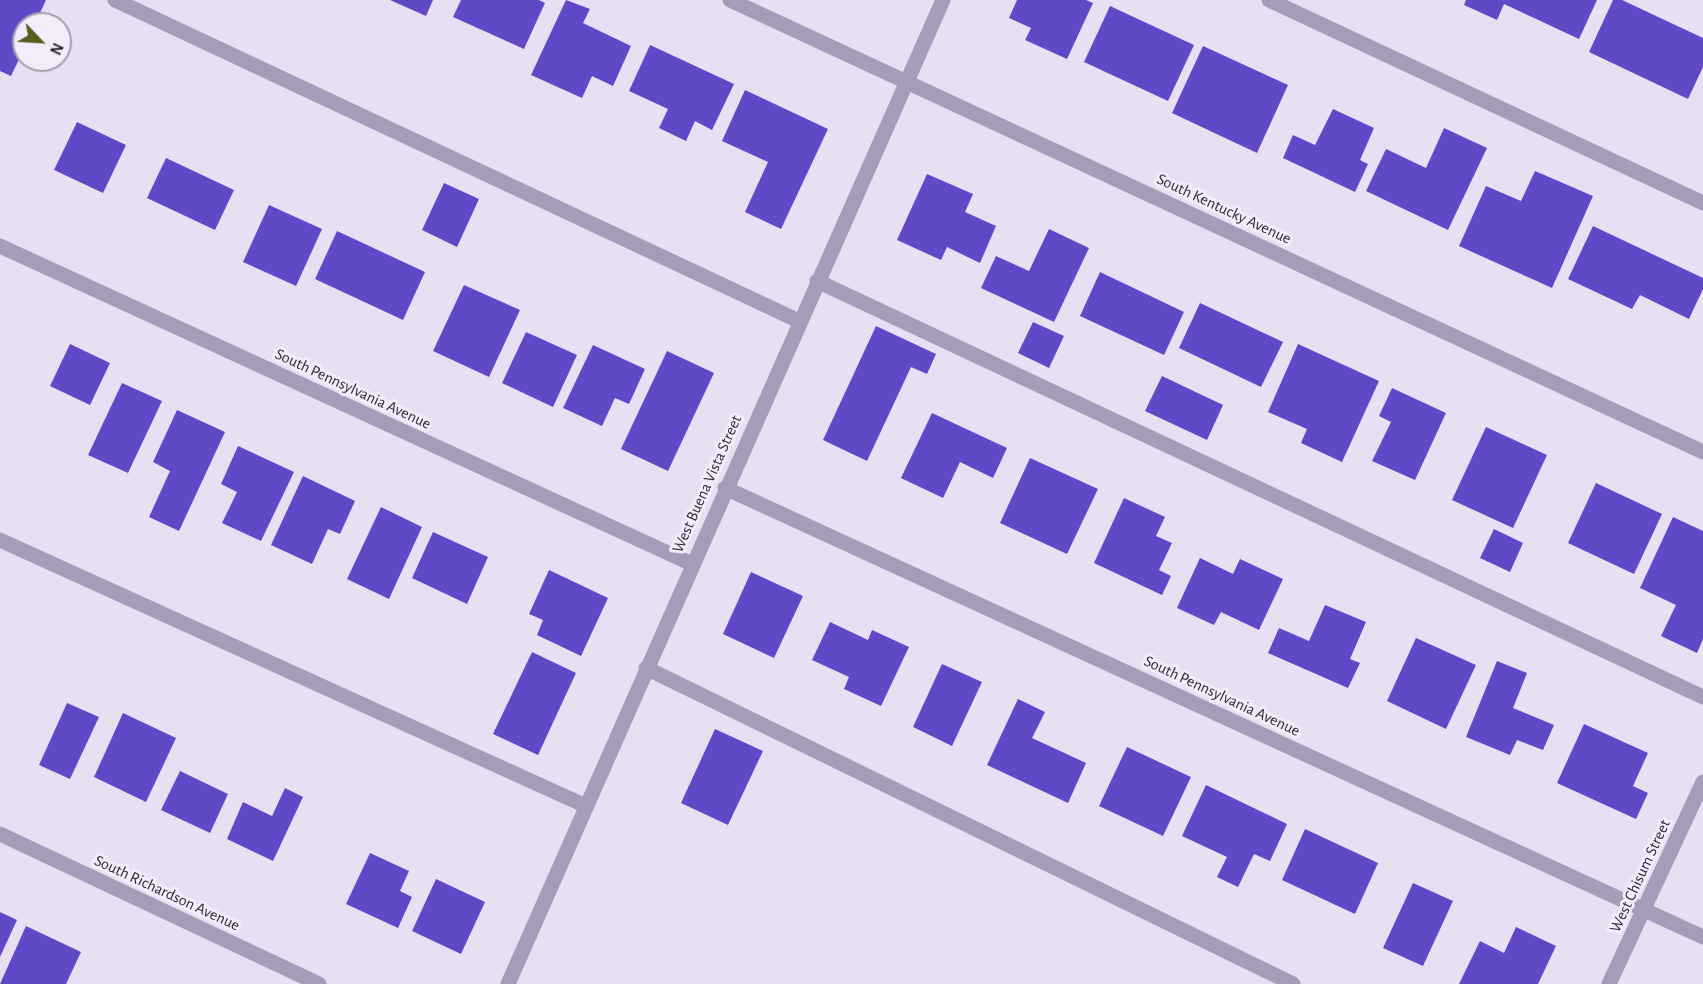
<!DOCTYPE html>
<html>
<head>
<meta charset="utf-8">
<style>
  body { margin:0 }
  #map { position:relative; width:1703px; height:984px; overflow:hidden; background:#e8dff3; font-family:"Alegreya Sans",sans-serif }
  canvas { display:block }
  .north { position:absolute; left:12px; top:12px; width:60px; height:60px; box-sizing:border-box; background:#f3ecfa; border:2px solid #a49ead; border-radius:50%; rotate:115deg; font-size:16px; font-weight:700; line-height:24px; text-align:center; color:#2e2a39 }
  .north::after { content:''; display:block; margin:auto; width:21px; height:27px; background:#5c5c1e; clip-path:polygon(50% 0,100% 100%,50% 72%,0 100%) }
</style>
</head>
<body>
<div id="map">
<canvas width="1703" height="984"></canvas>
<div class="north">N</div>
</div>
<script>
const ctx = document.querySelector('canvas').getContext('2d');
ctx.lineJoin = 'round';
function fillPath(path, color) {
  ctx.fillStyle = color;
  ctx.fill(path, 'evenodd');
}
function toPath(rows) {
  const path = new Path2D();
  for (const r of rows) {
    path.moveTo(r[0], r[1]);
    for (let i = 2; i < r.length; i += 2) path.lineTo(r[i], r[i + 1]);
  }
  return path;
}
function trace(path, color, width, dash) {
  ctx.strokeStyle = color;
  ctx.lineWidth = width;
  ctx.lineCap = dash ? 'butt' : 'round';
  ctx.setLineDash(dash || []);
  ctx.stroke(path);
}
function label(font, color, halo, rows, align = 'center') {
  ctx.font = font + ' "Alegreya Sans",sans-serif';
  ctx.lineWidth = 6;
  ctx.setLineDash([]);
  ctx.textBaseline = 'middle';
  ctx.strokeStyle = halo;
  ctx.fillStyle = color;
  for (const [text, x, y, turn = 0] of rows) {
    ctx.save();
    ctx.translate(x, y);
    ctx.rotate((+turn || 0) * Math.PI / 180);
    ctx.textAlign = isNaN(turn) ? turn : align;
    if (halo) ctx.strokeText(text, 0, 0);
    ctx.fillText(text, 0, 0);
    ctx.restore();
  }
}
fillPath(toPath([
  [0,0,46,0,35,24,24,24,24,49,11,76,0,71],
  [390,0,433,0,426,16],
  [461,0,539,0,545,3,524,49,453,17],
  [566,0,590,9,583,23,631,46,613,86,592,76,582,98,531,75],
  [1017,0,1086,0,1093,3,1067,59,1025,40,1031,28,1009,18],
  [1466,0,1597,0,1579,39,1504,4,1497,20,1464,5],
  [1613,0,1622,0,1703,38,1703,67,1688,99,1589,52],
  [1110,6,1194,45,1168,101,1084,62],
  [650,45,734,84,712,130,695,121,686,141,659,128,668,109,629,91],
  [1203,46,1288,85,1257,153,1172,113],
  [745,90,828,129,781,229,745,212,768,162,722,141],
  [1333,109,1374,128,1360,160,1368,164,1355,192,1283,158,1293,135,1315,145],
  [77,122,126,145,103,193,54,170],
  [1444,128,1487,148,1448,230,1366,191,1386,149,1426,168],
  [166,158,234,190,215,230,147,198],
  [1535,171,1593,196,1552,288,1459,246,1486,186,1521,201],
  [927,174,973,194,965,212,996,226,980,263,947,247,941,260,897,240],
  [444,183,479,199,457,247,422,230],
  [269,205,322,229,296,286,243,262],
  [1593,226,1703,278,1703,289,1689,319,1640,295,1632,309,1568,279],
  [1049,229,1089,248,1054,322,981,288,996,256,1029,271],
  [337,231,425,272,403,320,315,279],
  [1100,272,1184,312,1164,355,1080,316],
  [464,285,520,310,489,377,433,351],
  [1200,303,1283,342,1261,387,1179,348],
  [1033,322,1064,336,1049,368,1018,353],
  [876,326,936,354,927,374,911,367,867,461,823,440],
  [526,332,577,355,553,407,502,383],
  [70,344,110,363,90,405,50,386],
  [1298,344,1379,381,1342,462,1301,443,1307,429,1268,412],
  [593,345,645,369,629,404,615,398,602,426,563,408],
  [667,351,714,373,668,471,621,449],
  [1162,376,1223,405,1207,440,1145,411],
  [122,383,162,401,128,473,88,455],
  [1392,388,1446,413,1415,480,1372,461,1391,422,1379,416],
  [177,410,225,432,179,531,149,517,170,471,153,462],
  [932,413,1007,448,993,478,960,462,943,498,901,478],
  [1486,427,1547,455,1513,528,1452,500],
  [238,446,294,472,261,541,222,523,237,492,221,484],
  [1030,458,1098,489,1067,554,1000,523],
  [303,476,355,501,340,534,328,529,312,564,271,545],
  [1596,483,1662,514,1634,574,1568,543],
  [1124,498,1165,517,1156,536,1172,543,1159,570,1171,576,1162,595,1094,563],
  [381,507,422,527,389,599,347,579],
  [1673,517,1703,531,1703,639,1697,653,1661,636,1676,605,1640,588],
  [1494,529,1523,543,1510,572,1480,558],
  [433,532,488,557,467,604,412,578],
  [1200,558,1233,574,1240,559,1283,579,1259,630,1221,612,1214,625,1177,608],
  [549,570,608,598,581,656,537,635,543,620,529,614],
  [751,572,803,596,774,658,723,634],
  [1325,605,1366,622,1350,659,1360,663,1348,688,1268,653,1279,628,1309,641],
  [830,622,868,640,872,630,909,647,881,706,844,689,849,677,812,660],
  [1416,638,1476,665,1446,729,1387,701],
  [532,652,576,673,538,755,493,734],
  [1497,661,1527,673,1513,708,1554,725,1543,750,1517,740,1510,755,1466,737],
  [942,664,982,682,952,746,913,727],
  [1018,699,1045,712,1032,738,1086,763,1068,803,987,765],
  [67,703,99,717,70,779,39,765],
  [123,713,176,738,146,802,94,777],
  [1584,724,1648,753,1633,786,1648,793,1636,819,1557,783],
  [715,729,763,751,728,825,681,803],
  [1127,747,1191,777,1163,836,1099,806],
  [180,771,228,794,210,833,161,810],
  [1206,785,1287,824,1270,861,1254,854,1238,887,1217,877,1227,857,1182,836],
  [285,788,303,797,273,861,227,839,243,802,272,816],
  [1305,829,1378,863,1355,914,1282,880],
  [370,853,409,871,400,891,412,897,398,928,346,904],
  [436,879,485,902,461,954,412,931],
  [1413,883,1453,901,1423,966,1383,948],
  [0,912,17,920,0,957],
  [26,926,81,952,66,984,0,984],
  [1516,927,1556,946,1538,984,1459,984,1480,941,1504,953]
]), '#6049c7');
trace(toPath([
  [115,0,799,321],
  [730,0,1703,452],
  [1269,0,1703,203],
  [0,246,692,564],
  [817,281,1703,697],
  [725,488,1703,937],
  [0,540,586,806],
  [646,668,1293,984],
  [0,834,319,984],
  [508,984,943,0],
  [1609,984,1703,782]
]), '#a79bba', 15);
label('16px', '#2e2a39', '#f3ecfa', [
  ["South Kentucky Avenue",1224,209,25],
  ["South Pennsylvania Avenue",353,389,25],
  ["West Buena Vista Street",707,484,-66],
  ["South Pennsylvania Avenue",1222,696,25],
  ["West Chisum Street",1640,876,-65],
  ["South Richardson Avenue",167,893,25]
]);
</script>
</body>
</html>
